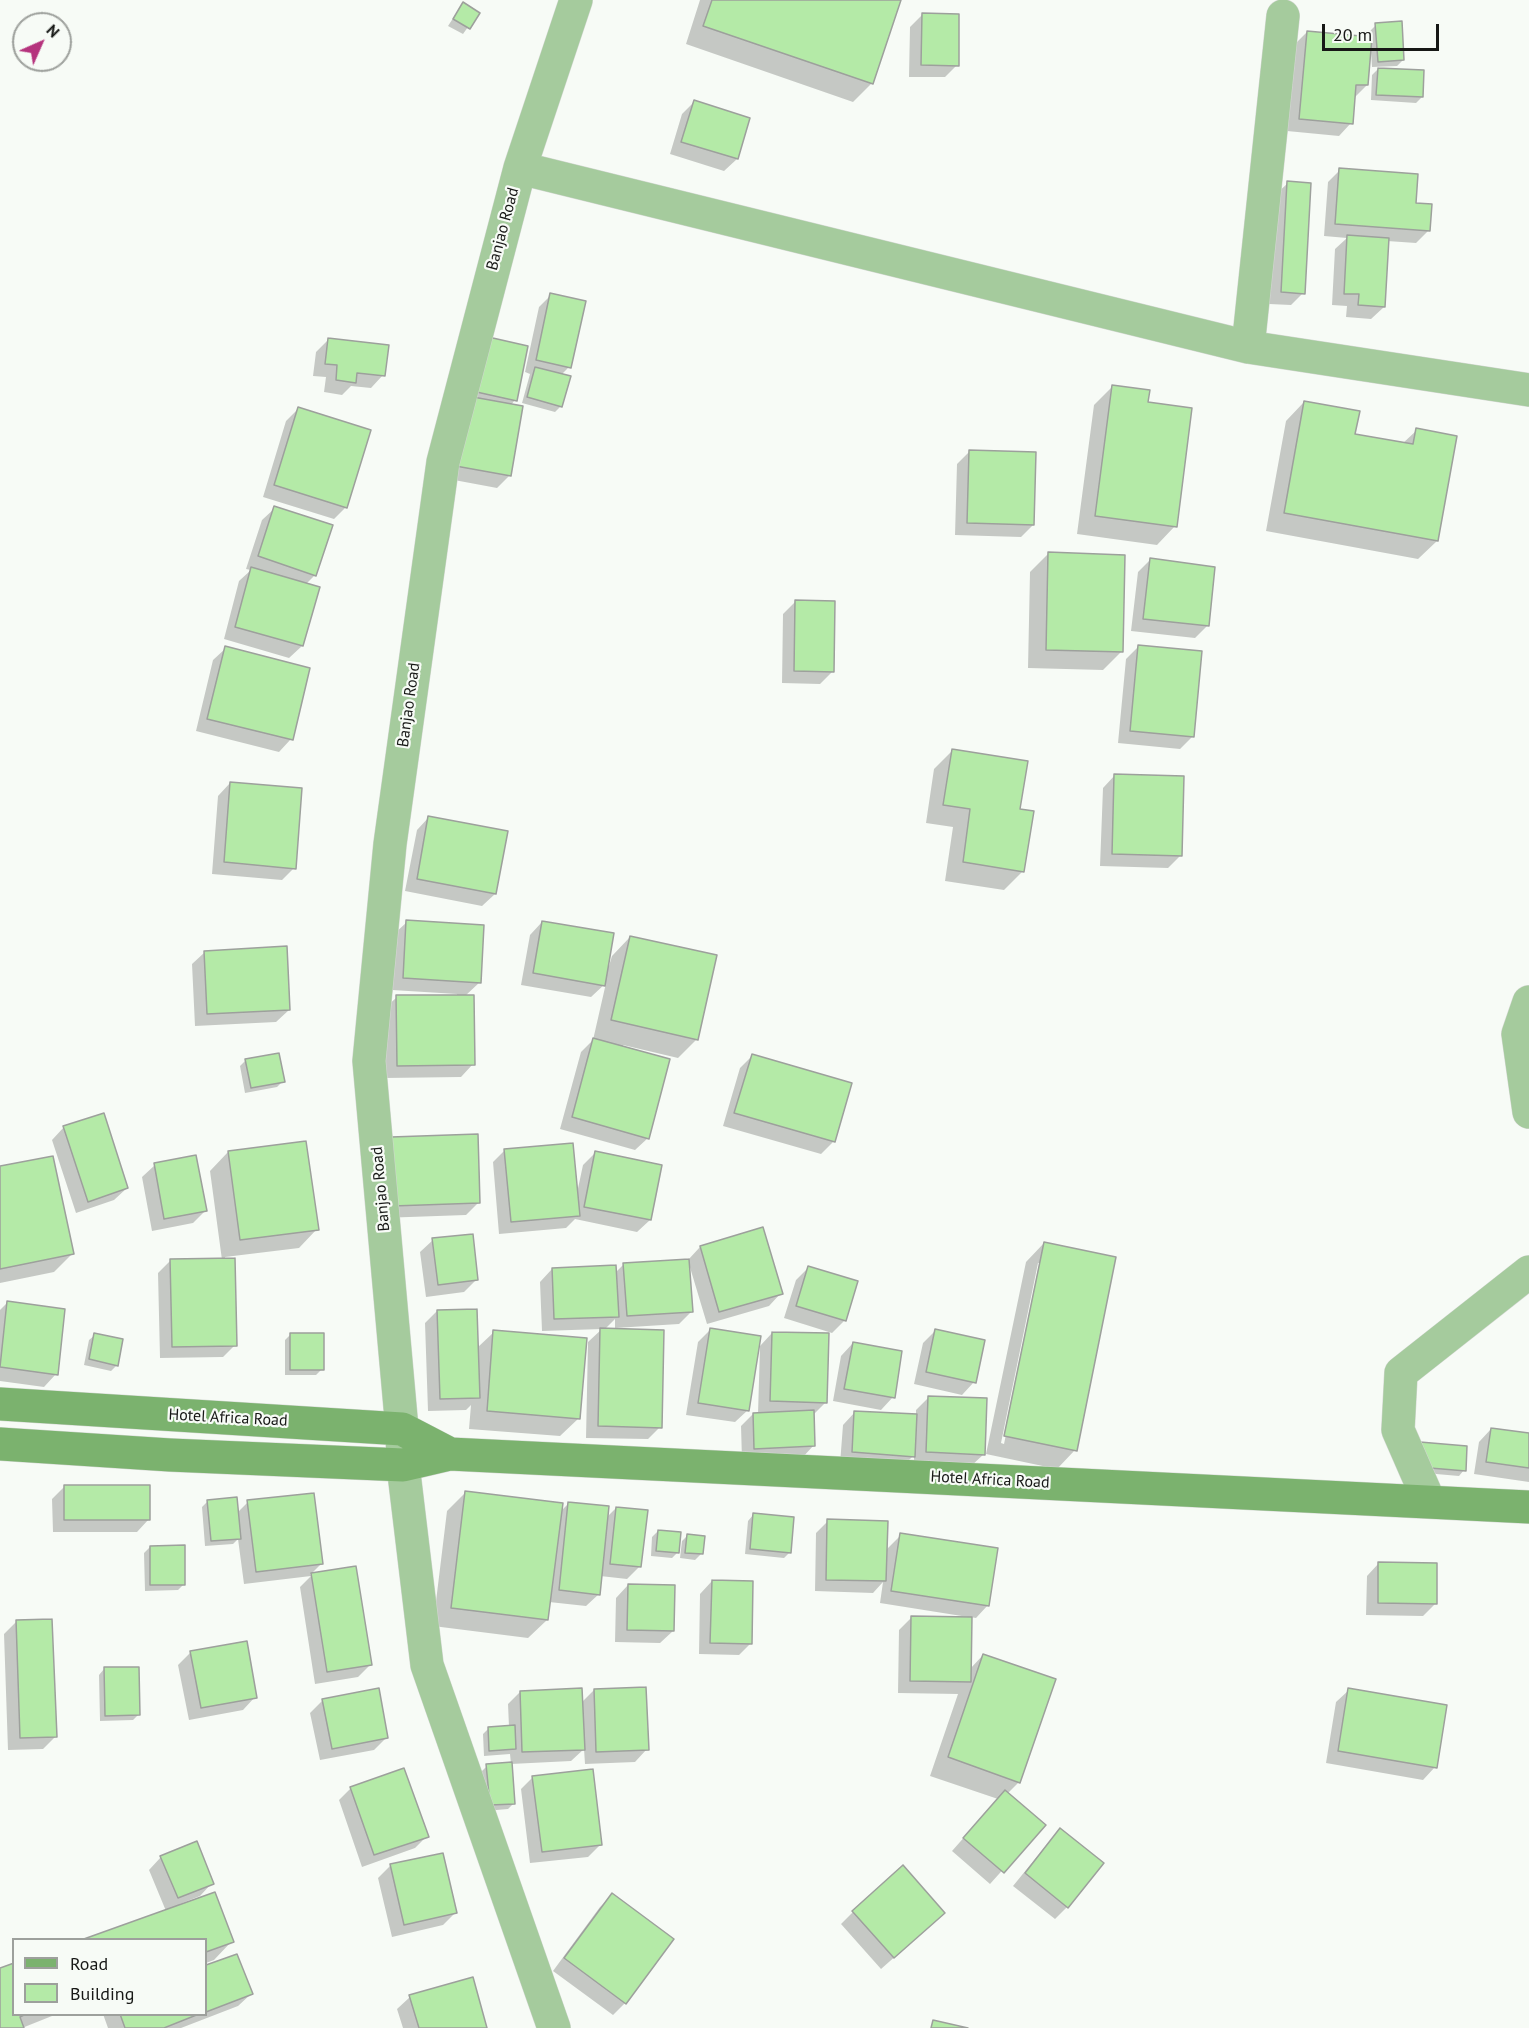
<!DOCTYPE html>
<html>
<head>
<meta charset="utf-8">
<style>
  body { margin:0 }
  #map { position:relative; width:1529px; height:2028px; overflow:hidden; background:#f7fbf6; font-family:"PT Sans",sans-serif }
  canvas { display:block }
  .legend { position:absolute; left:12px; top:1938px; width:195px; height:78px; box-sizing:border-box; background:#f7fbf6; border:2px solid #9da09c; margin:0; padding:8px 10px; list-style:none; font-size:18px; color:#171816 }
  .legend li { display:flex; align-items:center; gap:12px; height:30px }
  .legend b { width:30px; border:2px solid #9da09c }
  .north { position:absolute; left:12px; top:12px; width:60px; height:60px; box-sizing:border-box; background:#f7fbf6; border:2px solid #9da09c; border-radius:50%; rotate:45deg; font-size:16px; font-weight:700; line-height:24px; text-align:center; color:#171816 }
  .north::after { content:''; display:block; margin:auto; width:21px; height:27px; background:#b5337d; clip-path:polygon(50% 0,100% 100%,50% 72%,0 100%) }
  .scale { position:absolute; left:1322px; top:24px; width:117px; height:27px; box-sizing:border-box; border:3px solid #171816; border-top:0; padding-left:8px; font-size:18px; line-height:21px; white-space:nowrap; color:#171816; -webkit-text-stroke:4px #f7fbf6; paint-order:stroke }
</style>
</head>
<body>
<div id="map">
<canvas width="1529" height="2028"></canvas>
<ul class="legend">
<li><b style="height:8px;background:#7bb26e"></b>Road</li>
<li><b style="height:16px;background:#b4eaa7"></b>Building</li>
</ul>
<div class="north">N</div>
<div class="scale">20 m</div>
</div>
<script>
const ctx = document.querySelector('canvas').getContext('2d');
ctx.lineJoin = 'round';
function fillPath(path, color) {
  ctx.fillStyle = color;
  ctx.fill(path, 'evenodd');
}
function toPath(rows) {
  const path = new Path2D();
  for (const r of rows) {
    path.moveTo(r[0], r[1]);
    for (let i = 2; i < r.length; i += 2) path.lineTo(r[i], r[i + 1]);
  }
  return path;
}
function trace(path, color, width, dash) {
  ctx.strokeStyle = color;
  ctx.lineWidth = width;
  ctx.lineCap = dash ? 'butt' : 'round';
  ctx.setLineDash(dash || []);
  ctx.stroke(path);
}
function label(font, color, halo, rows, align = 'center') {
  ctx.font = font + ' "PT Sans",sans-serif';
  ctx.lineWidth = 4.5;
  ctx.setLineDash([]);
  ctx.textBaseline = 'middle';
  ctx.strokeStyle = halo;
  ctx.fillStyle = color;
  for (const [text, x, y, turn = 0] of rows) {
    ctx.save();
    ctx.translate(x, y);
    ctx.rotate((+turn || 0) * Math.PI / 180);
    ctx.textAlign = isNaN(turn) ? turn : align;
    if (halo) ctx.strokeText(text, 0, 0);
    ctx.fillText(text, 0, 0);
    ctx.restore();
  }
}
fillPath(toPath([
  [700,0,900,0,872,83,853,102,686,44],
  [463,3,478,13,463,34,448,26],
  [922,15,957,65,945,77,909,77,910,27],
  [1376,25,1403,60,1397,66,1372,67,1371,51,1370,51,1367,85,1354,98,1351,123,1339,136,1287,131,1295,44,1307,32,1371,38,1370,31],
  [1378,69,1422,97,1416,103,1371,100,1372,75],
  [694,102,748,119,737,159,724,171,670,154,682,114],
  [1340,170,1428,231,1416,243,1387,241,1384,307,1371,319,1346,317,1347,306,1332,305,1335,249,1347,238,1324,236,1328,182],
  [1288,183,1303,293,1291,305,1269,304,1275,195],
  [551,295,569,367,561,375,561,406,555,412,522,403,530,374,525,372,539,307],
  [328,340,383,375,371,388,351,386,342,395,324,392,326,377,313,376,316,352],
  [472,350,515,400,510,406,510,475,497,488,438,477],
  [1113,386,1147,404,1175,526,1157,545,1077,534,1094,405],
  [1304,402,1353,435,1402,444,1417,430,1437,541,1418,559,1266,531,1286,421],
  [298,409,346,507,334,519,263,497,286,421],
  [970,451,1033,525,1021,537,955,535,957,464],
  [275,508,315,575,305,585,302,646,289,658,224,639,239,581,251,570,246,569,262,520],
  [1048,554,1122,651,1103,670,1028,668,1030,572],
  [1150,560,1207,626,1195,638,1131,631,1138,572],
  [795,602,832,672,820,684,782,683,783,614],
  [1139,646,1193,736,1180,749,1118,743,1126,659],
  [226,648,291,739,279,752,196,731,213,660],
  [952,751,1019,811,1023,871,1004,890,945,881,953,827,926,823,934,769],
  [1115,775,1181,855,1168,868,1100,866,1103,788],
  [230,783,294,868,282,880,212,874,218,796],
  [429,817,495,894,482,906,405,891,417,830],
  [407,922,480,982,465,996,473,1064,461,1077,385,1078,384,1009,397,997,457,996,457,994,392,990,394,934],
  [542,922,609,966,612,956,630,937,697,1039,678,1058,623,1045,648,1138,635,1150,560,1129,581,1052,593,1040,606,983,591,997,521,985,530,935],
  [205,952,289,1010,276,1022,195,1026,192,964],
  [752,1056,850,1084,833,1142,821,1154,723,1126,740,1068],
  [246,1060,283,1081,277,1087,245,1093,240,1066],
  [64,1127,127,1188,114,1200,76,1213,52,1140],
  [505,1150,577,1193,583,1165,595,1153,650,1220,637,1232,575,1219,566,1228,499,1234,493,1162],
  [379,1151,479,1202,466,1215,381,1218],
  [228,1152,317,1229,299,1248,225,1257,235,1345,223,1357,160,1358,158,1273,171,1260,222,1260,210,1171],
  [155,1165,205,1211,193,1223,152,1231,142,1177],
  [0,1168,72,1254,54,1272,0,1283],
  [433,1240,476,1280,464,1292,426,1297,420,1252],
  [1044,1243,1075,1450,1057,1469,986,1454,1026,1262],
  [1038,1263,1041,1263,1004,1444,1001,1443],
  [700,1247,781,1293,769,1306,707,1324,689,1264,691,1312,679,1324,615,1328,615,1319,604,1330,660,1427,648,1439,586,1438,588,1342,602,1329,542,1331,540,1282,552,1269,615,1273,624,1264,688,1260],
  [808,1268,845,1320,832,1333,784,1318,796,1280],
  [8,1302,56,1374,44,1387,0,1381,0,1310],
  [437,1311,477,1348,494,1332,579,1418,560,1436,469,1429,471,1405,466,1410,428,1411,425,1323],
  [710,1330,748,1410,735,1422,686,1415,698,1342],
  [935,1331,974,1382,962,1395,914,1384,923,1343],
  [772,1333,826,1402,813,1415,814,1445,802,1458,742,1460,741,1426,753,1414,758,1414,760,1346],
  [291,1334,322,1369,316,1375,285,1375,285,1340],
  [95,1335,117,1365,111,1371,84,1365,89,1340],
  [853,1343,893,1397,881,1410,833,1401,841,1356],
  [929,1397,984,1454,971,1466,914,1464,914,1455,901,1468,840,1464,843,1425,855,1412,916,1416,916,1410],
  [1491,1429,1529,1435,1529,1482,1474,1474,1479,1442],
  [1466,1447,1464,1470,1459,1476,1413,1472],
  [65,1486,149,1519,137,1532,53,1532,52,1499],
  [466,1492,560,1512,569,1503,606,1518,616,1508,640,1566,627,1579,600,1576,599,1594,586,1606,549,1602,547,1620,528,1638,433,1626,447,1511],
  [208,1501,237,1513,248,1502,321,1564,310,1575,355,1568,370,1665,358,1677,315,1684,300,1587,311,1576,244,1584,238,1539,233,1544,205,1546,202,1507],
  [753,1515,790,1552,784,1558,745,1554,748,1521],
  [828,1521,886,1550,901,1535,988,1605,976,1618,970,1617,970,1669,983,1655,1019,1782,1007,1794,1043,1825,990,1884,952,1851,998,1799,930,1776,958,1694,898,1693,899,1630,911,1618,968,1619,968,1617,880,1603,883,1582,873,1593,815,1591,816,1533],
  [658,1531,678,1552,672,1558,651,1556,652,1537],
  [688,1535,701,1554,695,1560,680,1558,682,1541],
  [150,1547,184,1584,178,1590,145,1591,144,1553],
  [1379,1563,1435,1604,1423,1616,1366,1615,1367,1576],
  [712,1581,751,1643,739,1655,699,1654,700,1594],
  [628,1585,673,1631,660,1643,615,1642,616,1598],
  [16,1622,55,1737,43,1749,8,1750,4,1634],
  [191,1652,255,1697,243,1710,189,1720,178,1665],
  [104,1669,138,1715,133,1720,100,1721,99,1675],
  [594,1690,647,1749,635,1762,585,1764,584,1749,571,1761,511,1764,510,1754,484,1756,483,1734,489,1728,509,1727,508,1704,520,1692,581,1703],
  [1349,1690,1435,1767,1423,1780,1326,1763,1336,1702],
  [323,1700,387,1737,374,1750,320,1760,310,1713],
  [487,1766,514,1803,508,1809,485,1811,481,1772],
  [533,1777,601,1844,588,1857,530,1863,521,1789],
  [351,1788,427,1836,415,1848,362,1867,339,1800],
  [1060,1830,1067,1907,1055,1919,1013,1886,1048,1843],
  [161,1857,212,1883,200,1896,180,1904,180,1906,232,1941,214,1960,206,1963,206,1940,166,1911,149,1870],
  [390,1866,455,1913,443,1925,392,1937,378,1878],
  [613,1895,625,2003,613,2015,553,1971,600,1907],
  [853,1912,931,1925,881,1969,841,1924],
  [236,1955,251,1994,238,2006,181,2028,108,2028,103,2014,206,2014,206,1967],
  [0,1970,14,2014,57,2014,22,2028,0,2028],
  [410,1997,486,2028,403,2028,397,2009]
]), '#0003');
const building = toPath([
  [712,0,901,0,873,84,703,26,712,0],
  [463,2,480,13,470,29,453,19,463,2],
  [922,13,959,14,959,66,921,65,922,13],
  [1402,21,1404,60,1378,62,1375,23,1402,21],
  [1307,31,1372,37,1368,85,1356,85,1353,124,1299,119,1307,31],
  [1378,68,1424,70,1423,97,1376,95,1378,68],
  [694,100,750,118,738,159,681,142,694,100],
  [1339,168,1418,174,1416,203,1432,204,1430,231,1335,224,1339,168],
  [1287,181,1311,183,1305,294,1281,292,1287,181],
  [1347,235,1389,238,1385,307,1358,305,1359,294,1344,294,1347,235],
  [550,293,586,301,571,368,536,360,550,293],
  [484,336,528,346,517,401,472,391,484,336],
  [328,338,389,345,385,376,357,373,356,383,336,380,337,365,325,364,328,338],
  [535,367,571,376,562,407,527,397,535,367],
  [1112,385,1150,390,1148,402,1192,408,1177,527,1095,516,1112,385],
  [462,395,523,406,511,476,450,465,462,395],
  [1304,401,1360,411,1355,434,1413,444,1416,428,1457,436,1438,541,1284,513,1304,401],
  [298,407,371,430,347,508,274,485,298,407],
  [969,450,1036,452,1034,525,967,523,969,450],
  [274,506,333,525,316,576,258,556,274,506],
  [1048,552,1125,555,1123,652,1046,650,1048,552],
  [1150,558,1215,567,1209,626,1143,619,1150,558],
  [251,567,320,587,303,646,235,627,251,567],
  [795,600,835,601,834,672,794,671,795,600],
  [1138,645,1202,651,1194,737,1130,731,1138,645],
  [225,646,310,668,293,740,207,719,225,646],
  [952,749,1028,761,1020,809,1034,811,1024,872,963,862,970,809,943,805,952,749],
  [1114,774,1184,776,1182,856,1112,854,1114,774],
  [230,782,302,788,296,869,224,862,230,782],
  [428,816,508,831,496,894,417,879,428,816],
  [406,920,484,925,481,983,403,978,406,920],
  [542,921,614,933,605,986,533,973,542,921],
  [630,936,717,955,698,1040,611,1020,630,936],
  [287,946,290,1010,207,1014,204,951,287,946],
  [396,995,474,995,475,1065,397,1066,396,995],
  [593,1038,670,1059,649,1139,572,1117,593,1038],
  [279,1053,285,1082,251,1088,245,1059,279,1053],
  [752,1054,852,1083,835,1142,734,1113,752,1054],
  [104,1113,128,1188,88,1202,63,1126,104,1113],
  [478,1134,480,1203,393,1206,391,1137,478,1134],
  [306,1141,319,1230,240,1240,228,1151,306,1141],
  [573,1143,580,1216,511,1222,504,1149,573,1143],
  [595,1151,662,1165,651,1220,584,1207,595,1151],
  [196,1155,207,1211,164,1219,154,1163,196,1155],
  [53,1156,74,1254,0,1269,0,1166,53,1156],
  [763,1227,783,1294,719,1312,700,1246,763,1227],
  [473,1234,478,1280,438,1285,432,1238,473,1234],
  [1044,1242,1116,1257,1077,1451,1004,1436,1044,1242],
  [235,1258,237,1346,172,1347,170,1259,235,1258],
  [689,1259,693,1312,627,1316,623,1263,689,1259],
  [616,1265,619,1317,554,1319,552,1268,616,1265],
  [808,1266,858,1281,846,1321,796,1306,808,1266],
  [7,1301,65,1309,58,1375,0,1367,7,1301],
  [477,1309,480,1398,440,1399,437,1310,477,1309],
  [600,1328,664,1330,662,1428,598,1426,600,1328],
  [710,1328,761,1336,749,1411,698,1403,710,1328],
  [935,1329,985,1340,976,1383,926,1372,935,1329],
  [493,1330,587,1338,580,1419,487,1411,493,1330],
  [772,1332,829,1333,827,1403,770,1401,772,1332],
  [94,1333,123,1339,118,1366,89,1359,94,1333],
  [290,1333,324,1333,324,1370,290,1370,290,1333],
  [853,1342,902,1351,895,1398,844,1389,853,1342],
  [928,1396,987,1398,985,1455,926,1452,928,1396],
  [814,1410,815,1446,754,1449,753,1413,814,1410],
  [854,1411,917,1414,915,1457,852,1452,854,1411],
  [1491,1428,1529,1433,1529,1468,1486,1462,1491,1428],
  [1420,1442,1467,1446,1466,1471,1418,1467,1420,1442],
  [64,1485,150,1485,150,1520,64,1520,64,1485],
  [465,1491,563,1503,548,1620,451,1608,465,1491],
  [314,1493,323,1564,256,1572,247,1500,314,1493],
  [237,1497,241,1539,211,1541,207,1500,237,1497],
  [568,1502,609,1506,600,1595,559,1590,568,1502],
  [616,1507,648,1510,641,1567,610,1564,616,1507],
  [753,1513,794,1517,791,1553,750,1549,753,1513],
  [827,1519,888,1521,886,1581,826,1580,827,1519],
  [658,1530,681,1532,679,1553,656,1551,658,1530],
  [900,1533,998,1548,989,1606,891,1591,900,1533],
  [687,1534,705,1536,703,1554,685,1553,687,1534],
  [185,1545,185,1585,150,1585,150,1546,185,1545],
  [1378,1562,1437,1563,1437,1604,1378,1603,1378,1562],
  [356,1566,372,1665,327,1672,311,1573,356,1566],
  [712,1580,753,1581,752,1644,710,1643,712,1580],
  [628,1584,675,1585,674,1631,627,1630,628,1584],
  [911,1616,972,1617,971,1682,910,1681,911,1616],
  [52,1619,57,1737,20,1738,16,1620,52,1619],
  [247,1641,257,1698,201,1708,190,1651,247,1641],
  [983,1654,1056,1679,1020,1783,948,1757,983,1654],
  [104,1667,139,1667,140,1715,105,1716,104,1667],
  [646,1687,649,1750,596,1752,594,1689,646,1687],
  [379,1688,388,1738,332,1749,322,1699,379,1688],
  [582,1688,585,1750,522,1752,520,1691,582,1688],
  [1348,1688,1447,1705,1437,1768,1338,1751,1348,1688],
  [515,1725,516,1749,489,1751,488,1727,515,1725],
  [512,1762,515,1804,490,1805,486,1764,512,1762],
  [404,1768,429,1837,374,1855,350,1787,404,1768],
  [593,1769,602,1845,542,1852,532,1776,593,1769],
  [1005,1790,1046,1825,1004,1873,963,1838,1005,1790],
  [1060,1828,1104,1863,1068,1908,1025,1873,1060,1828],
  [197,1841,214,1884,178,1898,160,1856,197,1841],
  [443,1853,457,1913,404,1925,390,1864,443,1853],
  [903,1865,945,1913,894,1958,852,1911,903,1865],
  [215,1892,234,1942,206,1952,206,1940,81,1940,215,1892],
  [612,1893,674,1939,626,2004,564,1958,612,1893],
  [237,1954,253,1994,206,2012,206,1965,237,1954],
  [14,1963,14,2014,26,2014,20,2017,24,2028,0,2028,0,1968,14,1963],
  [473,1977,487,2028,419,2028,409,1995,473,1977],
  [120,2014,199,2014,164,2028,125,2028,120,2014],
  [933,2020,968,2028,931,2028,933,2020]
]);
fillPath(building, '#b4eaa7');
trace(building, '#9da09c', 1.5);
const street = toPath([
  [520,168,1248,347,1529,390],
  [1248,347,1283,16],
  [1529,1002,1518,1034,1529,1112],
  [1429,1501,1398,1430,1401,1373,1529,1272],
  [554,2028,427,1665,403,1465,402,1429,369,1061,390,844,443,462,520,168,576,0]
]);
const secondary = toPath([
  [0,1404,402,1429,450,1454],
  [0,1444,170,1455,403,1465,450,1454,1529,1507]
]);
trace(street, '#d3d7d2', 34);
trace(secondary, '#d3d7d2', 34);
trace(street, '#a5cb9d', 33);
trace(secondary, '#7bb26e', 33);
label('16px', '#171816', '#f7fbf6', [
  ["Banjao Road",503,229,-75],
  ["Banjao Road",409,705,-82],
  ["Banjao Road",381,1189,-95],
  ["Hotel Africa Road",228,1418,3],
  ["Hotel Africa Road",990,1480,3]
]);
</script>
</body>
</html>
